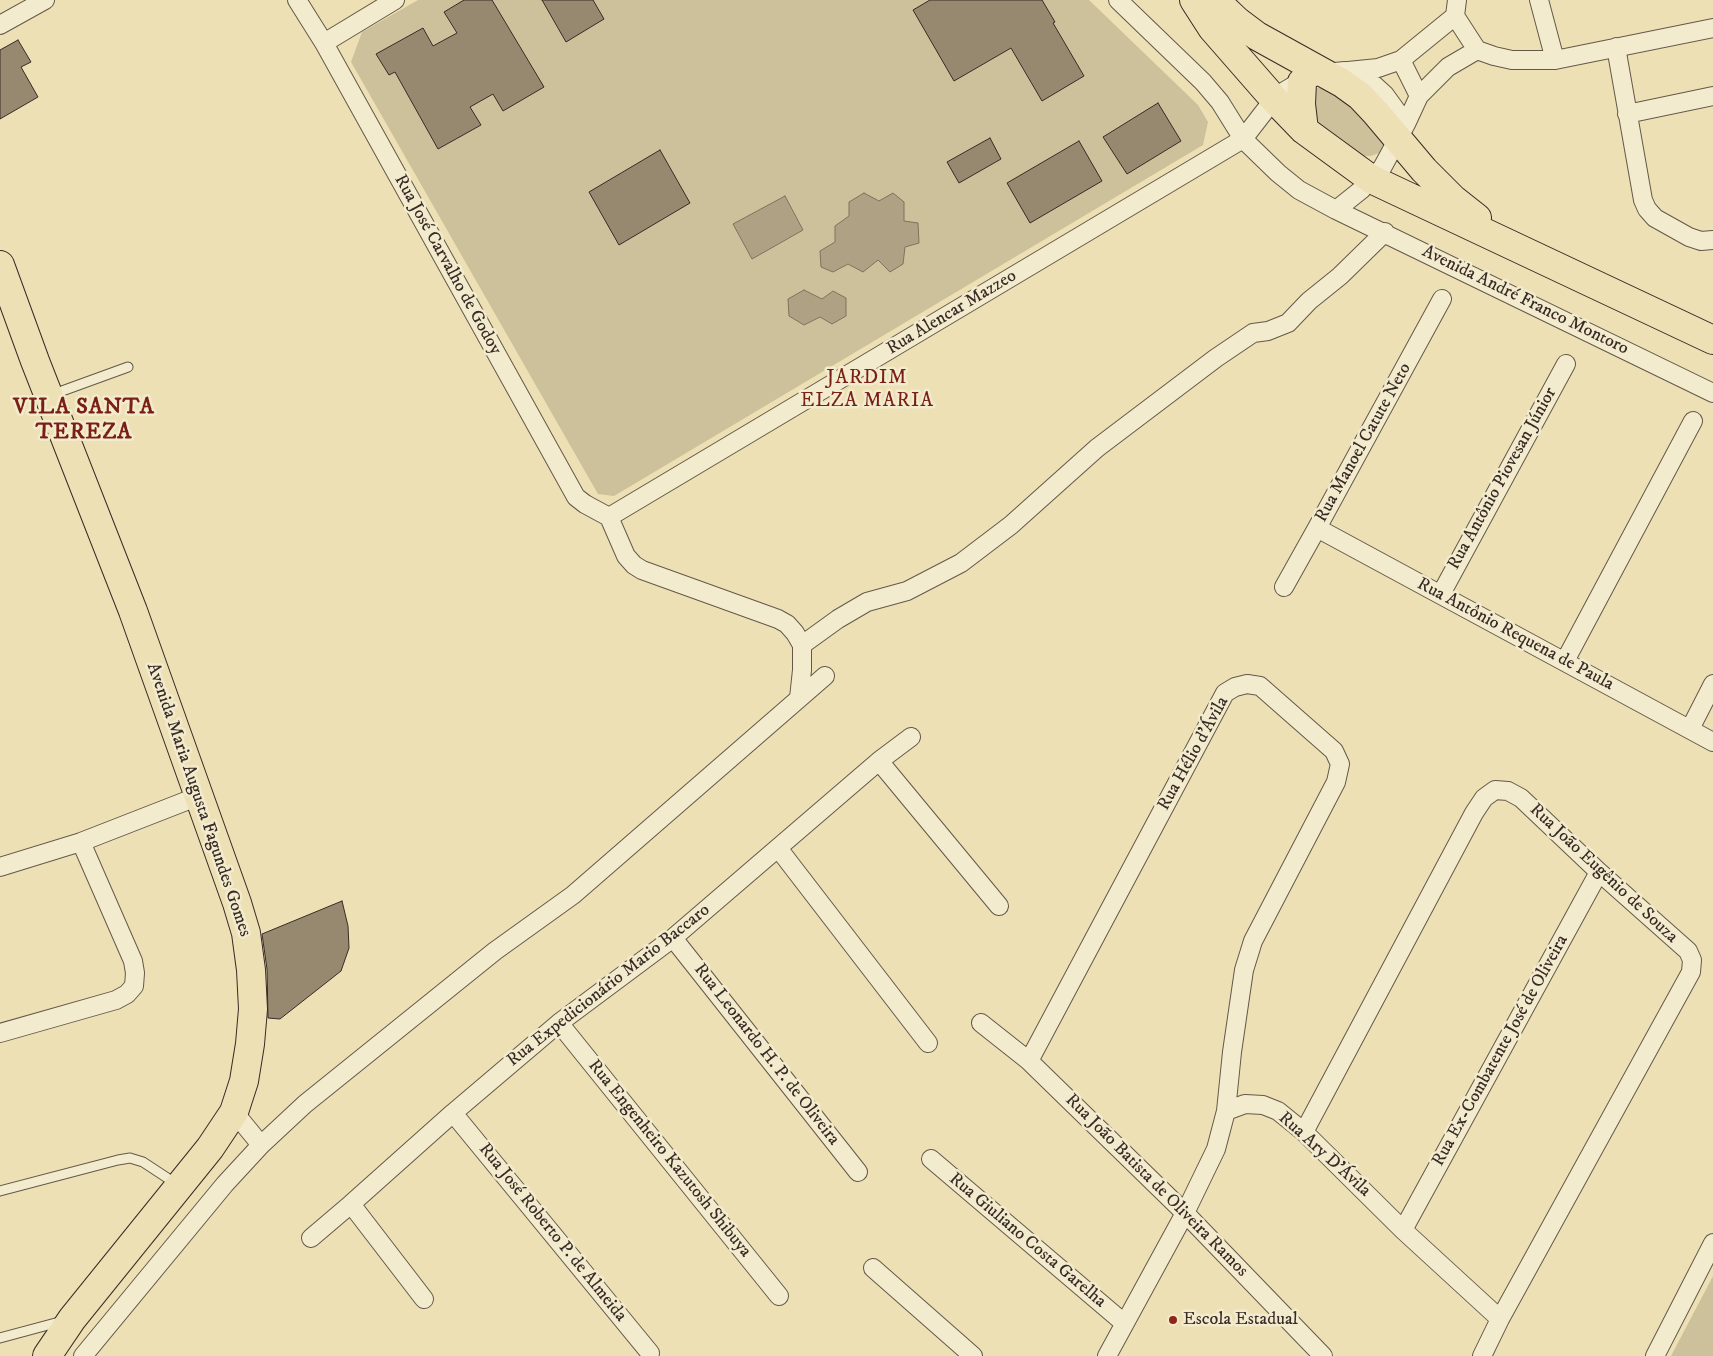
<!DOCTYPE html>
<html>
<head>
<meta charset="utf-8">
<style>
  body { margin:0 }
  canvas { display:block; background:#ece0b4 }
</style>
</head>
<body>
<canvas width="1713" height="1356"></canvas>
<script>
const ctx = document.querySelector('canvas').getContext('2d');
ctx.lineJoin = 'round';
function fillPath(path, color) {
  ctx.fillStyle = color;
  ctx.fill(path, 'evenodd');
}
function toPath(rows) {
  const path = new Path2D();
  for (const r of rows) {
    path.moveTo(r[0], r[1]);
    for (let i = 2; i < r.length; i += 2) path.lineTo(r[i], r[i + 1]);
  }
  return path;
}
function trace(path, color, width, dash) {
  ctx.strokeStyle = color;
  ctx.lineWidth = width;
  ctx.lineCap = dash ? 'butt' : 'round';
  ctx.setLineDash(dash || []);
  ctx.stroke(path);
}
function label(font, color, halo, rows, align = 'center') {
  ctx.font = font + ' "IM FELL DW Pica",serif';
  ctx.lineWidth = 5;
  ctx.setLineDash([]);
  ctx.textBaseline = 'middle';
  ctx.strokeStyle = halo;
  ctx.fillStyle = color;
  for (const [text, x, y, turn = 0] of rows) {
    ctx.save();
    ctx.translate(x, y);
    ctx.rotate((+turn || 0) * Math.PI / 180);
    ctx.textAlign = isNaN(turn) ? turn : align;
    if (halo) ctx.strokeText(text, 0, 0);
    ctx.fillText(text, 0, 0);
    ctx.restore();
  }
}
fillPath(toPath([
  [418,0,1089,0,1198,105,1208,122,1203,145,614,496,598,494,351,62,362,32],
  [1324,87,1336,90,1385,140,1384,146,1379,153,1371,156,1361,156,1327,133,1313,119,1313,89],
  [1713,1276,1713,1356,1671,1356]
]), '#cdc19c');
const water = toPath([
  [864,193,879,201,893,193,904,202,904,221,918,223,919,243,905,247,903,264,890,272,878,260,863,272,848,264,833,272,821,267,820,251,835,242,835,226,849,216,849,202,864,193],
  [785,196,803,230,752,259,733,224,785,196],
  [804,290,822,299,833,291,846,298,846,316,832,324,820,317,804,325,789,316,788,299,804,290]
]);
fillPath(water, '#afa284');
trace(water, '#7f725e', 1);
const building = toPath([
  [464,0,492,0,544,87,503,111,493,94,470,107,481,125,438,149,395,72,389,75,376,54,423,28,433,46,457,33,444,12,464,0],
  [542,0,593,0,604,19,566,42,542,0],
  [930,0,1042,0,1055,22,1053,23,1084,76,1042,101,1011,48,954,81,913,10,930,0],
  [18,40,31,62,21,67,38,97,0,119,0,50,18,40],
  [1158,103,1181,141,1127,174,1103,137,1158,103],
  [990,138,1001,159,959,183,947,162,990,138],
  [1079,141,1102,181,1030,223,1007,183,1079,141],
  [660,150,690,203,619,245,589,192,660,150],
  [342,901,348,926,349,948,341,971,280,1019,268,1018,267,969,262,934,342,901]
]);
fillPath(building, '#968970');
trace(building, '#382b26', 1);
const service = toPath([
  [51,395,128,367],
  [0,1191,118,1160,130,1158,143,1162,178,1185],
  [0,1338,63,1321]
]);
const minor = toPath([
  [297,0,324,43,576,497,585,504,609,517],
  [1118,0,1203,82,1220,102,1243,139,1278,173,1299,190,1336,210,1713,393],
  [1457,0,1455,16,1477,50],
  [1539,0,1555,60],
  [0,25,45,0],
  [324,43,395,0],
  [1616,47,1643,200,1647,209,1655,218,1689,237,1701,241,1713,240],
  [1477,50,1494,56,1512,60,1555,60,1713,28],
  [1401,60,1419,96],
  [1348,71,1378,68,1401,60,1455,16],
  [1627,114,1713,96],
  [1406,124,1419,96,1448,67,1477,50],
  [609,517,1243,139,1274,99,1283,92,1293,86,1324,73,1345,71,1374,85,1385,95,1406,124,1382,168,1361,190,1336,210],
  [609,517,626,556,634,565,642,570,778,619,787,624,795,633,802,645],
  [1317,528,1713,742],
  [1284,587,1317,528,1442,299],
  [1441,594,1566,364],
  [1565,661,1693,421],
  [799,698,802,670,802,645,838,619,867,602,907,591,961,563,1011,525,1097,448,1216,358,1253,333,1268,331,1288,323,1309,301,1340,276,1385,232],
  [1690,729,1713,684],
  [879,761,999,906],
  [778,848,928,1043],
  [0,867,81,842,199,796],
  [673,938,858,1172],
  [559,1023,779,1296],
  [981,1023,1029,1061,1185,1213,1323,1356],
  [0,1033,116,1000,127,994,134,986,135,973,133,961,81,842],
  [1029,1061,1225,693,1235,687,1247,684,1260,686,1334,751,1340,764,1336,782,1253,941,1244,970,1232,1052,1226,1111],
  [234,1112,261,1145],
  [453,1113,650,1353],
  [1304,1132,1474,813,1484,798,1495,790,1508,791,1521,798,1599,872,1688,951,1692,960,1691,972,1500,1319,1482,1356],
  [931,1159,1124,1323],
  [351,1204,424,1299],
  [1403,1230,1599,872],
  [311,1238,351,1204,453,1113,559,1023,673,938,879,761,911,737],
  [873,1268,973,1356],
  [83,1356,225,1184,261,1145,305,1104,495,951,573,895,825,676],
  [1107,1356,1185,1213,1216,1149,1226,1111,1245,1104,1263,1105,1278,1111,1304,1132,1403,1230,1500,1319],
  [1655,1356,1713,1243]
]);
const primary = toPath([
  [1194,0,1212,28,1274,99,1304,130,1371,179,1713,340],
  [1215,0,1237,21,1257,36,1342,83,1360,96,1376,113,1424,170,1453,199,1477,218],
  [1302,82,1301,104,1304,130],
  [0,265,35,361,133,611,237,903,246,933,251,970,253,1009,250,1044,244,1081,234,1112,210,1148,72,1319,47,1356]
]);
trace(service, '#65584a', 11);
trace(minor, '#65584a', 20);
trace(primary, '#382b26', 30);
trace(service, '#f3ebce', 9);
trace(minor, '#f3ebce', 18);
trace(primary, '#ece0b4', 28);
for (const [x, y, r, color] of [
  [1173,1320,5,"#8f2418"]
]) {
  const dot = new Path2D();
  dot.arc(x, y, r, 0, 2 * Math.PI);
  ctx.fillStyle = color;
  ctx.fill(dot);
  trace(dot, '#f3ebce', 2);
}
label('18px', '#382b26', '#f3ebce', [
  ["Rua José Carvalho de Godoy",447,265,61],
  ["Avenida André Franco Montoro",1525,301,26],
  ["Rua Alencar Mazzeo",952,313,-31],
  ["Rua Manoel Catute Neto",1364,443,-61],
  ["Rua Antônio Piovesan Júnior",1503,479,-61],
  ["Rua Antônio Requena de Paula",1515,635,28],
  ["Rua Hélio d'Ávila",1194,754,-61],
  ["Avenida Maria Augusta Fagundes Gomes",198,800,71],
  ["Rua João Eugênio de Souza",1603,874,43],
  ["Rua Expedicionário Mario Baccaro",609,986,-38],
  ["Rua Ex-Combatente José de Oliveira",1501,1051,-61],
  ["Rua Leonardo H. P. de Oliveira",766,1055,52],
  ["Rua Ary D'Ávila",1324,1155,42],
  ["Rua Engenheiro Kazutosh Shibuya",669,1159,51],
  ["Rua João Batista de Oliveira Ramos",1156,1186,45],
  ["Rua José Roberto P. de Almeida",552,1233,51],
  ["Rua Giuliano Costa Garelha",1027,1241,40]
]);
label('18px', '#382b26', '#f3ebce', [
  ["Escola Estadual",1183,1320]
], 'left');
ctx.letterSpacing = '1px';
label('20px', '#7a1f14', '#f3ebce', [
  ["JARDIM",867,379],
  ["ELZA MARIA",867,402]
]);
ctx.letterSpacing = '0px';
ctx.letterSpacing = '1px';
label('bold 22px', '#7a1f14', '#f3ebce', [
  ["VILA SANTA",84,408],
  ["TEREZA",84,433]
]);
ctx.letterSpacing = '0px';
</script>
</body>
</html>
